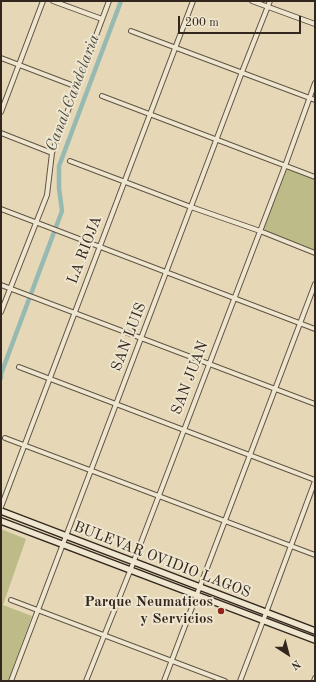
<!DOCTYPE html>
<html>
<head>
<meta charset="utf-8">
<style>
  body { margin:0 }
  #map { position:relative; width:316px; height:682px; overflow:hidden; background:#e6d8b6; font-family:"Old Standard TT",serif }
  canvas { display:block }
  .frame { position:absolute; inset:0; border:2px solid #32261e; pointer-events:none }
  .north { position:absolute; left:268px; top:634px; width:40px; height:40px; -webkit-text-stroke:3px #efe6d0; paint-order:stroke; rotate:144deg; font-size:11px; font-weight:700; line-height:16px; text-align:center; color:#32261e }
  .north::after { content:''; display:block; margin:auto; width:14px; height:18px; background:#32261e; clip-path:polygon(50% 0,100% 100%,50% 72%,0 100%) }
  .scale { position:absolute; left:178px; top:16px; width:123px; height:18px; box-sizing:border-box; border:2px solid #32261e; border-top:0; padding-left:5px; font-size:12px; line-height:14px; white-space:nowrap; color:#32261e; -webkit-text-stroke:3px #efe6d0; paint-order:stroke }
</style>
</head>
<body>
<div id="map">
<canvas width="316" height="682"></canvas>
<div class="frame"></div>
<div class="north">N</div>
<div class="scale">200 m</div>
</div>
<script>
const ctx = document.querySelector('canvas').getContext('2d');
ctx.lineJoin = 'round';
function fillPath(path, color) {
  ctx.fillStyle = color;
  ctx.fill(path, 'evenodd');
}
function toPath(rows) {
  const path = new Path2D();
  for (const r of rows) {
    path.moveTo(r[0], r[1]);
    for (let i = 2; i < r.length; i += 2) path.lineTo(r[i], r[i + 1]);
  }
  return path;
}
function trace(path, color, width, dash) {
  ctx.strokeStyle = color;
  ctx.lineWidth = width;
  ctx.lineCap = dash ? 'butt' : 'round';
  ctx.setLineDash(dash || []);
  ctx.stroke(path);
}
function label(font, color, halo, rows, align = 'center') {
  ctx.font = font + ' "Old Standard TT",serif';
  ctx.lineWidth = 4;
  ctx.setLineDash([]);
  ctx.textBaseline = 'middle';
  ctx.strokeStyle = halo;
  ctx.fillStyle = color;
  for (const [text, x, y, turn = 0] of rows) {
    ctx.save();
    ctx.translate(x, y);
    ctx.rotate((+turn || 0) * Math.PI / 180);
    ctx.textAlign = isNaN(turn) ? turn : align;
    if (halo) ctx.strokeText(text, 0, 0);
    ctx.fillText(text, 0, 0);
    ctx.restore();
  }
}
fillPath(toPath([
  [289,169,315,179,315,251,266,231,263,227,285,171],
  [1,529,26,539,3,605,32,616,8,681,1,681]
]), '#bdbc88');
trace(toPath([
  [1,378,1,374,62,211,59,188,59,166,121,1]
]), '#96b9b1', 4.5);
const street = toPath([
  [53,1,102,19],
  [252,1,315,24],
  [131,31,315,100],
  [1,58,77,87],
  [102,96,315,177],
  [1,112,43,1],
  [1,133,52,153],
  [70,161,191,207,260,231,315,253],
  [1,209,315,329],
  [1,285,315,404],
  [1,312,47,195,52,153,109,1],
  [19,367,315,480],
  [5,438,315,555],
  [1,507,193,1],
  [11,600,225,681],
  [11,681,242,72,270,1],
  [86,681,132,566,285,166,315,83],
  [164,681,315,284],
  [240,681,263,621,315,481],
  [314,681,315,678]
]);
const secondary = toPath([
  [1,511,315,631],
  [1,521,315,640]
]);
trace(street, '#5f5244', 6);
trace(secondary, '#32261e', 8);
trace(street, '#efe6d0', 4);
trace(secondary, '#efe6d0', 5.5);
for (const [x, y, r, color] of [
  [221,611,4,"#8f2418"]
]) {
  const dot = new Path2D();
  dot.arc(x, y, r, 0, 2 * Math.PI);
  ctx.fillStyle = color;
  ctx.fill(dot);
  trace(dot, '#efe6d0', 1.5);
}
label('15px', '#32261e', '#efe6d0', [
  ["LA RIOJA",85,250,-69],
  ["SAN LUIS",129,337,-69],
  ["SAN JUAN",190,378,-69],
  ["BULEVAR OVIDIO LAGOS",162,560,21]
]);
label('bold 15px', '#32261e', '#efe6d0', [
  ["Parque Neumaticos",213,602],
  ["y Servicios",213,619]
], 'right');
label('italic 16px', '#4b4b43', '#efe6d0', [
  ["Canal Candelaria",73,93,-69]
]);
</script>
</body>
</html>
